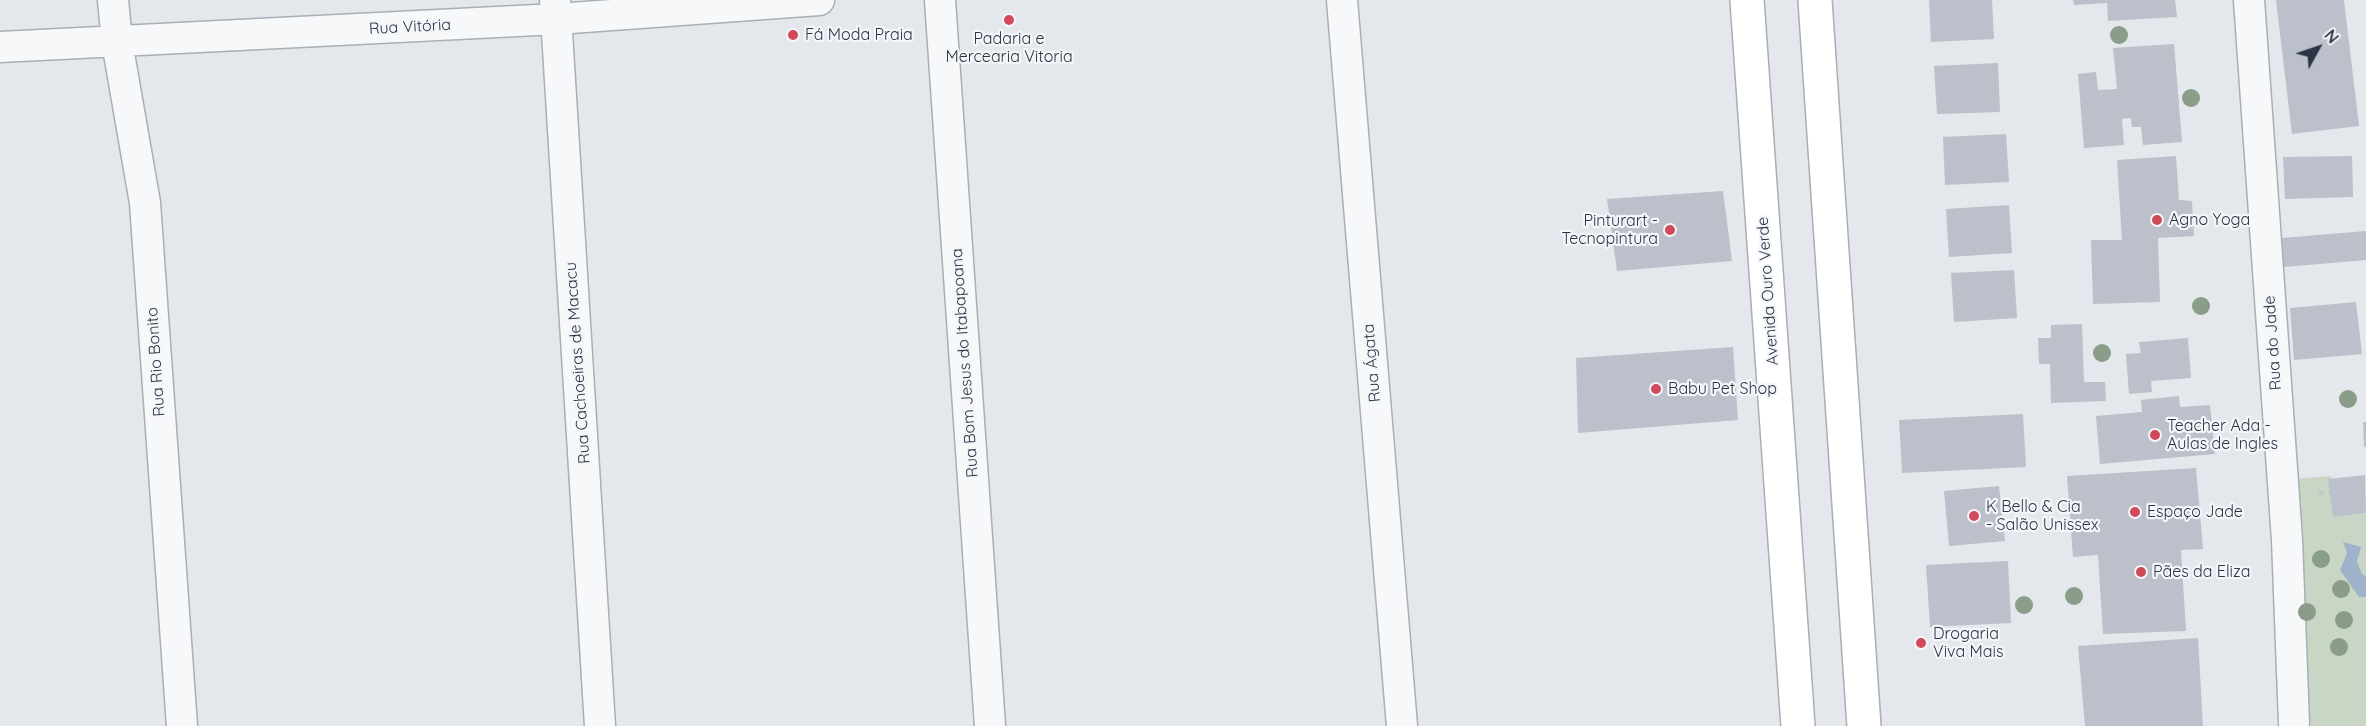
<!DOCTYPE html>
<html>
<head>
<meta charset="utf-8">
<style>
  body { margin:0 }
  #map { position:relative; width:2366px; height:726px; overflow:hidden; background:#e4e7ec; font-family:Quicksand,sans-serif }
  canvas { display:block }
  .north { position:absolute; left:2288px; top:18px; width:60px; height:60px; -webkit-text-stroke:4px #f4f6f9; paint-order:stroke; rotate:50deg; font-size:16px; font-weight:700; line-height:24px; text-align:center; color:#2b3445 }
  .north::after { content:''; display:block; margin:auto; width:21px; height:27px; background:#2b3445; clip-path:polygon(50% 0,100% 100%,50% 72%,0 100%) }
</style>
</head>
<body>
<div id="map">
<canvas width="2366" height="726"></canvas>
<div class="north">N</div>
</div>
<script>
const ctx = document.querySelector('canvas').getContext('2d');
ctx.lineJoin = 'round';
function fillPath(path, color) {
  ctx.fillStyle = color;
  ctx.fill(path, 'evenodd');
}
function toPath(rows) {
  const path = new Path2D();
  for (const r of rows) {
    path.moveTo(r[0], r[1]);
    for (let i = 2; i < r.length; i += 2) path.lineTo(r[i], r[i + 1]);
  }
  return path;
}
function trace(path, color, width, dash) {
  ctx.strokeStyle = color;
  ctx.lineWidth = width;
  ctx.lineCap = dash ? 'butt' : 'round';
  ctx.setLineDash(dash || []);
  ctx.stroke(path);
}
function label(font, color, halo, rows, align = 'center') {
  ctx.font = font + ' Quicksand,sans-serif';
  ctx.lineWidth = 4.5;
  ctx.setLineDash([]);
  ctx.textBaseline = 'middle';
  ctx.strokeStyle = halo;
  ctx.fillStyle = color;
  for (const [text, x, y, turn = 0] of rows) {
    ctx.save();
    ctx.translate(x, y);
    ctx.rotate((+turn || 0) * Math.PI / 180);
    ctx.textAlign = isNaN(turn) ? turn : align;
    if (halo) ctx.strokeText(text, 0, 0);
    ctx.fillText(text, 0, 0);
    ctx.restore();
  }
}
fillPath(toPath([
  [2331,476,2334,516,2366,513,2366,726,2309,726,2292,534,2291,479]
]), '#c9d6c5');
fillPath(toPath([
  [2343,542,2361,547,2357,561,2362,574,2366,576,2366,597,2359,597,2340,570,2347,553]
]), '#9fb4cc');
fillPath(toPath([
  [1929,0,1992,0,1994,39,1931,42],
  [2073,0,2175,0,2177,17,2108,21,2107,3,2074,5],
  [2276,0,2344,0,2359,126,2292,134],
  [2174,44,2182,142,2143,145,2141,127,2132,127,2131,118,2122,119,2124,145,2084,148,2078,74,2096,72,2098,90,2117,89,2113,48],
  [1998,63,2000,112,1937,114,1934,66],
  [2006,134,2009,182,1945,185,1943,137],
  [2176,156,2179,200,2192,201,2194,236,2158,238,2160,302,2093,304,2091,240,2122,240,2117,160],
  [2352,156,2353,197,2285,199,2283,157],
  [1723,191,1732,261,1617,271,1607,199],
  [2009,205,2012,253,1949,257,1946,209],
  [2366,231,2366,260,2284,267,2282,238],
  [2014,270,2017,318,1954,322,1951,273],
  [2356,302,2362,354,2294,360,2290,308],
  [2082,324,2084,382,2105,382,2106,401,2051,403,2050,364,2039,364,2038,338,2051,338,2051,325],
  [2188,338,2191,378,2151,381,2152,392,2129,394,2126,354,2141,353,2139,342],
  [1733,347,1738,420,1578,433,1576,358],
  [2179,396,2180,407,2210,405,2215,454,2100,464,2096,416,2142,412,2141,400],
  [2023,414,2026,467,1902,473,1899,420],
  [2363,422,2366,422,2366,447,2364,447],
  [2196,468,2203,549,2181,550,2186,631,2103,634,2098,555,2073,557,2067,476],
  [2365,475,2366,513,2333,517,2328,479],
  [1999,486,2005,541,1949,546,1944,491],
  [2008,561,2011,623,1930,627,1926,565],
  [2198,638,2203,726,2085,726,2078,646]
]), '#bbc0ca');
const street = toPath([
  [113,0,117,42,145,203,182,726],
  [555,0,600,726],
  [940,0,990,726],
  [1342,0,1402,726],
  [2249,0,2287,540,2294,723],
  [0,47,557,19,819,0]
]);
const secondary = toPath([
  [1747,0,1798,726],
  [1815,0,1864,726]
]);
trace(street, '#a9aeb7', 33);
trace(secondary, '#a9aeb7', 36);
trace(toPath([
  [2319,493,2330,492]
]), '#c2c5cb', 4, [4.5, 4.5]);
trace(street, '#f7f8fa', 30);
trace(secondary, '#fff', 33);
ctx.fillStyle = '#899d89';
for (const [x, y] of [
  [2119,35],
  [2191,98],
  [2201,306],
  [2102,353],
  [2348,399],
  [2321,559],
  [2341,589],
  [2074,596],
  [2024,605],
  [2307,612],
  [2344,620],
  [2339,647]
]) {
  ctx.beginPath();
  ctx.arc(x, y, 9, 0, 2 * Math.PI);
  ctx.fill();
}
for (const [x, y, r, color] of [
  [1009,20,6,"#d1495b"],
  [793,35,6,"#d1495b"],
  [2157,220,6,"#d1495b"],
  [1670,230,6,"#d1495b"],
  [1656,389,6,"#d1495b"],
  [2155,435,6,"#d1495b"],
  [2135,512,6,"#d1495b"],
  [1974,516,6,"#d1495b"],
  [2141,572,6,"#d1495b"],
  [1921,643,6,"#d1495b"]
]) {
  const dot = new Path2D();
  dot.arc(x, y, r, 0, 2 * Math.PI);
  ctx.fillStyle = color;
  ctx.fill(dot);
  trace(dot, '#f4f6f9', 2);
}
label('16px', '#2b3445', '#f4f6f9', [
  ["Rua Vitória",410,27,-3],
  ["Avenida Ouro Verde",1768,291,-94],
  ["Rua do Jade",2273,343,-94],
  ["Rua Rio Bonito",156,362,-94],
  ["Rua Cachoeiras de Macacu",578,363,-94],
  ["Rua Bom Jesus do Itabapoana",965,363,-94],
  ["Rua Ágata",1372,363,-95]
]);
label('16px', '#2b3445', '#f4f6f9', [
  ["Fá Moda Praia",805,35],
  ["Padaria e",1009,39,"center"],
  ["Mercearia Vitoria",1009,57,"center"],
  ["Agno Yoga",2169,220],
  ["Pinturart -",1658,221,"right"],
  ["Tecnopintura",1658,239,"right"],
  ["Babu Pet Shop",1668,389],
  ["Teacher Ada -",2167,426],
  ["Aulas de Ingles",2167,444],
  ["K Bello & Cia",1986,507],
  ["- Salão Unissex",1986,525],
  ["Espaço Jade",2147,512],
  ["Pães da Eliza",2153,572],
  ["Drogaria",1933,634],
  ["Viva Mais",1933,652]
], 'left');
</script>
</body>
</html>
